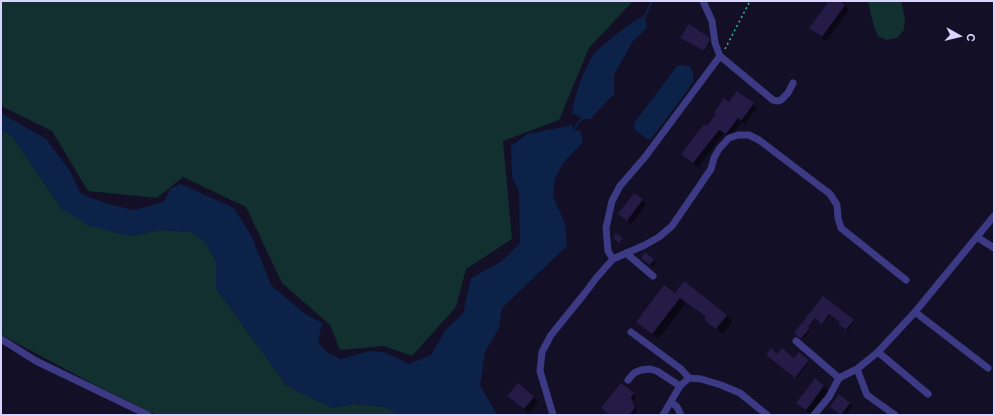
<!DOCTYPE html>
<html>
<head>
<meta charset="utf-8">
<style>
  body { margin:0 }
  #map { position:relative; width:995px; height:416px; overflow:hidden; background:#130f26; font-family:Inter,sans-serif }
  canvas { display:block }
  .frame { position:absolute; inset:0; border:2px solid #d9d4ff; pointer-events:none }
  .north { position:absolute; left:939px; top:16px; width:40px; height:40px; -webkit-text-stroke:3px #130f26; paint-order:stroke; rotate:98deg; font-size:11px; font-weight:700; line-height:16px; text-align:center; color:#d9d4ff }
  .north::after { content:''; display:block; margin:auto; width:14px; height:18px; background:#d9d4ff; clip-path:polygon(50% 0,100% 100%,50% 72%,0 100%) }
</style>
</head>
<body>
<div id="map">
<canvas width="995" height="416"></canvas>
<div class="frame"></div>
<div class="north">С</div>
</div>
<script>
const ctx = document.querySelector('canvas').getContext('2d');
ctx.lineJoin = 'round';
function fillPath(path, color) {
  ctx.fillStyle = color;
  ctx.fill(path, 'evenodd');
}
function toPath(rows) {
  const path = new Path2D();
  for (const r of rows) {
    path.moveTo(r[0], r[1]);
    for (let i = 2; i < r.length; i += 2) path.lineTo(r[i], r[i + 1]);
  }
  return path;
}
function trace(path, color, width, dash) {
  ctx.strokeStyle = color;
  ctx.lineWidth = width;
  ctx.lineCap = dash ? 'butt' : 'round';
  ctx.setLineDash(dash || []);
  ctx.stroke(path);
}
fillPath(toPath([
  [1,1,633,1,589,48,559,120,503,141,512,239,466,269,456,307,412,356,384,346,340,350,330,325,282,283,246,207,183,177,157,198,88,191,52,131,1,106],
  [868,1,901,1,905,19,904,30,897,38,886,40,878,36,874,27],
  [1,130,11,135,62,209,130,236,159,230,191,232,204,241,216,261,216,288,287,386,332,408,354,404,384,407,400,415,157,415,93,384,11,340,1,334]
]), '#12302f');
fillPath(toPath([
  [645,16,647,28,633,41,614,75,614,94,590,119,583,119,572,113,574,101,581,79,594,53,615,35,639,18],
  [682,65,689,66,691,68,693,73,693,83,691,84,688,90,651,139,647,139,634,129,634,123,677,66],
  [1,113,46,139,70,171,81,194,108,204,134,210,163,202,171,188,181,184,234,208,252,237,271,285,304,313,322,323,318,342,328,353,341,359,369,351,384,352,409,364,431,355,446,329,463,314,471,278,502,261,520,243,519,192,512,177,511,146,527,134,573,125,572,131,580,130,583,142,563,163,555,179,553,196,565,224,567,246,502,308,499,328,485,352,480,385,497,415,400,415,384,407,354,404,332,408,287,386,216,288,216,261,204,241,191,232,159,230,130,236,89,226,62,209,11,135,1,130]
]), '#0c2248');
fillPath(toPath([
  [830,1,839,1,849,10,826,41,815,32],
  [709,38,710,43,705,52,683,39],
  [729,103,753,104,757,108,745,124,742,122,730,138,724,133,698,167,687,158,707,128],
  [634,194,647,204,631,224,619,214],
  [645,254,656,263,653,267,645,260],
  [675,295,726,315,732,321,723,334,712,325,707,318,686,303,658,339,637,322],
  [823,297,854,322,847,331,839,324,841,322,831,314,823,324,816,318,808,328,810,330,803,339,795,333],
  [799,354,809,362,796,378,767,355,794,360],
  [621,384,636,397,633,401,637,411,634,415,611,415],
  [824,386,828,391,810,414,802,407],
  [533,397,538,402,529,413,513,400],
  [849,403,852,406,846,415,841,415,834,409]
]), '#0007');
trace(toPath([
  [644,18,652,1],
  [571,133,583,117]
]), '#0c2248', 2);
fillPath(toPath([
  [829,1,840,1,845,5,822,37,809,28],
  [689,24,709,37,710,41,704,51,680,38],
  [737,91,754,103,741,121,738,118,726,134,719,130,693,163,681,154,704,124,707,126,716,114,714,113,724,98,729,102],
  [634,193,643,199,627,221,618,214],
  [616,233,623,238,619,243,613,238],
  [645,252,654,259,650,265,641,258],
  [684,281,727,315,716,329,704,320,706,317,680,298,652,334,636,322,664,285,675,293],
  [823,296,854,320,846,330,838,324,840,322,829,314,822,324,815,318,808,327,810,328,801,339,794,333],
  [771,348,777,354,782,348,794,358,799,352,809,360,795,378,766,355],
  [815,378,824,386,806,410,796,403],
  [518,383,534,397,524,409,507,396],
  [621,383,634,393,631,397,635,408,629,415,610,415,601,408],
  [839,394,850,403,841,415,830,407]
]), '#241b47');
trace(toPath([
  [725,49,750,1]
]), '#2fb8b0', 1.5, [2, 3]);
trace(toPath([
  [703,1,712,21,715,43,720,56,773,100,777,101,781,100,788,93,793,83],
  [977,237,994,248],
  [626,253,653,276],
  [613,259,608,251,606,228,612,201,620,186,645,157,720,56],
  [915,312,988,368],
  [631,332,681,369,689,378],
  [1,339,36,361,148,415],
  [796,341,839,378],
  [878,352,928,394],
  [857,369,867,395,895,415],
  [628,380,634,373,641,370,650,369,657,371,680,386],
  [671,402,677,407,681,415],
  [553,415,540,371,542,352,551,335,585,293,597,277,613,259,645,245,659,237,672,226,711,169,714,158,719,149,729,138,738,135,749,135,759,140,830,194,837,205,838,218,841,228,906,280],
  [663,415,680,386,689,378,701,379,721,385,740,393,767,415],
  [814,415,829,397,839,378,857,369,878,352,915,312,994,216]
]), '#3d3a85', 7);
</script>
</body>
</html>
